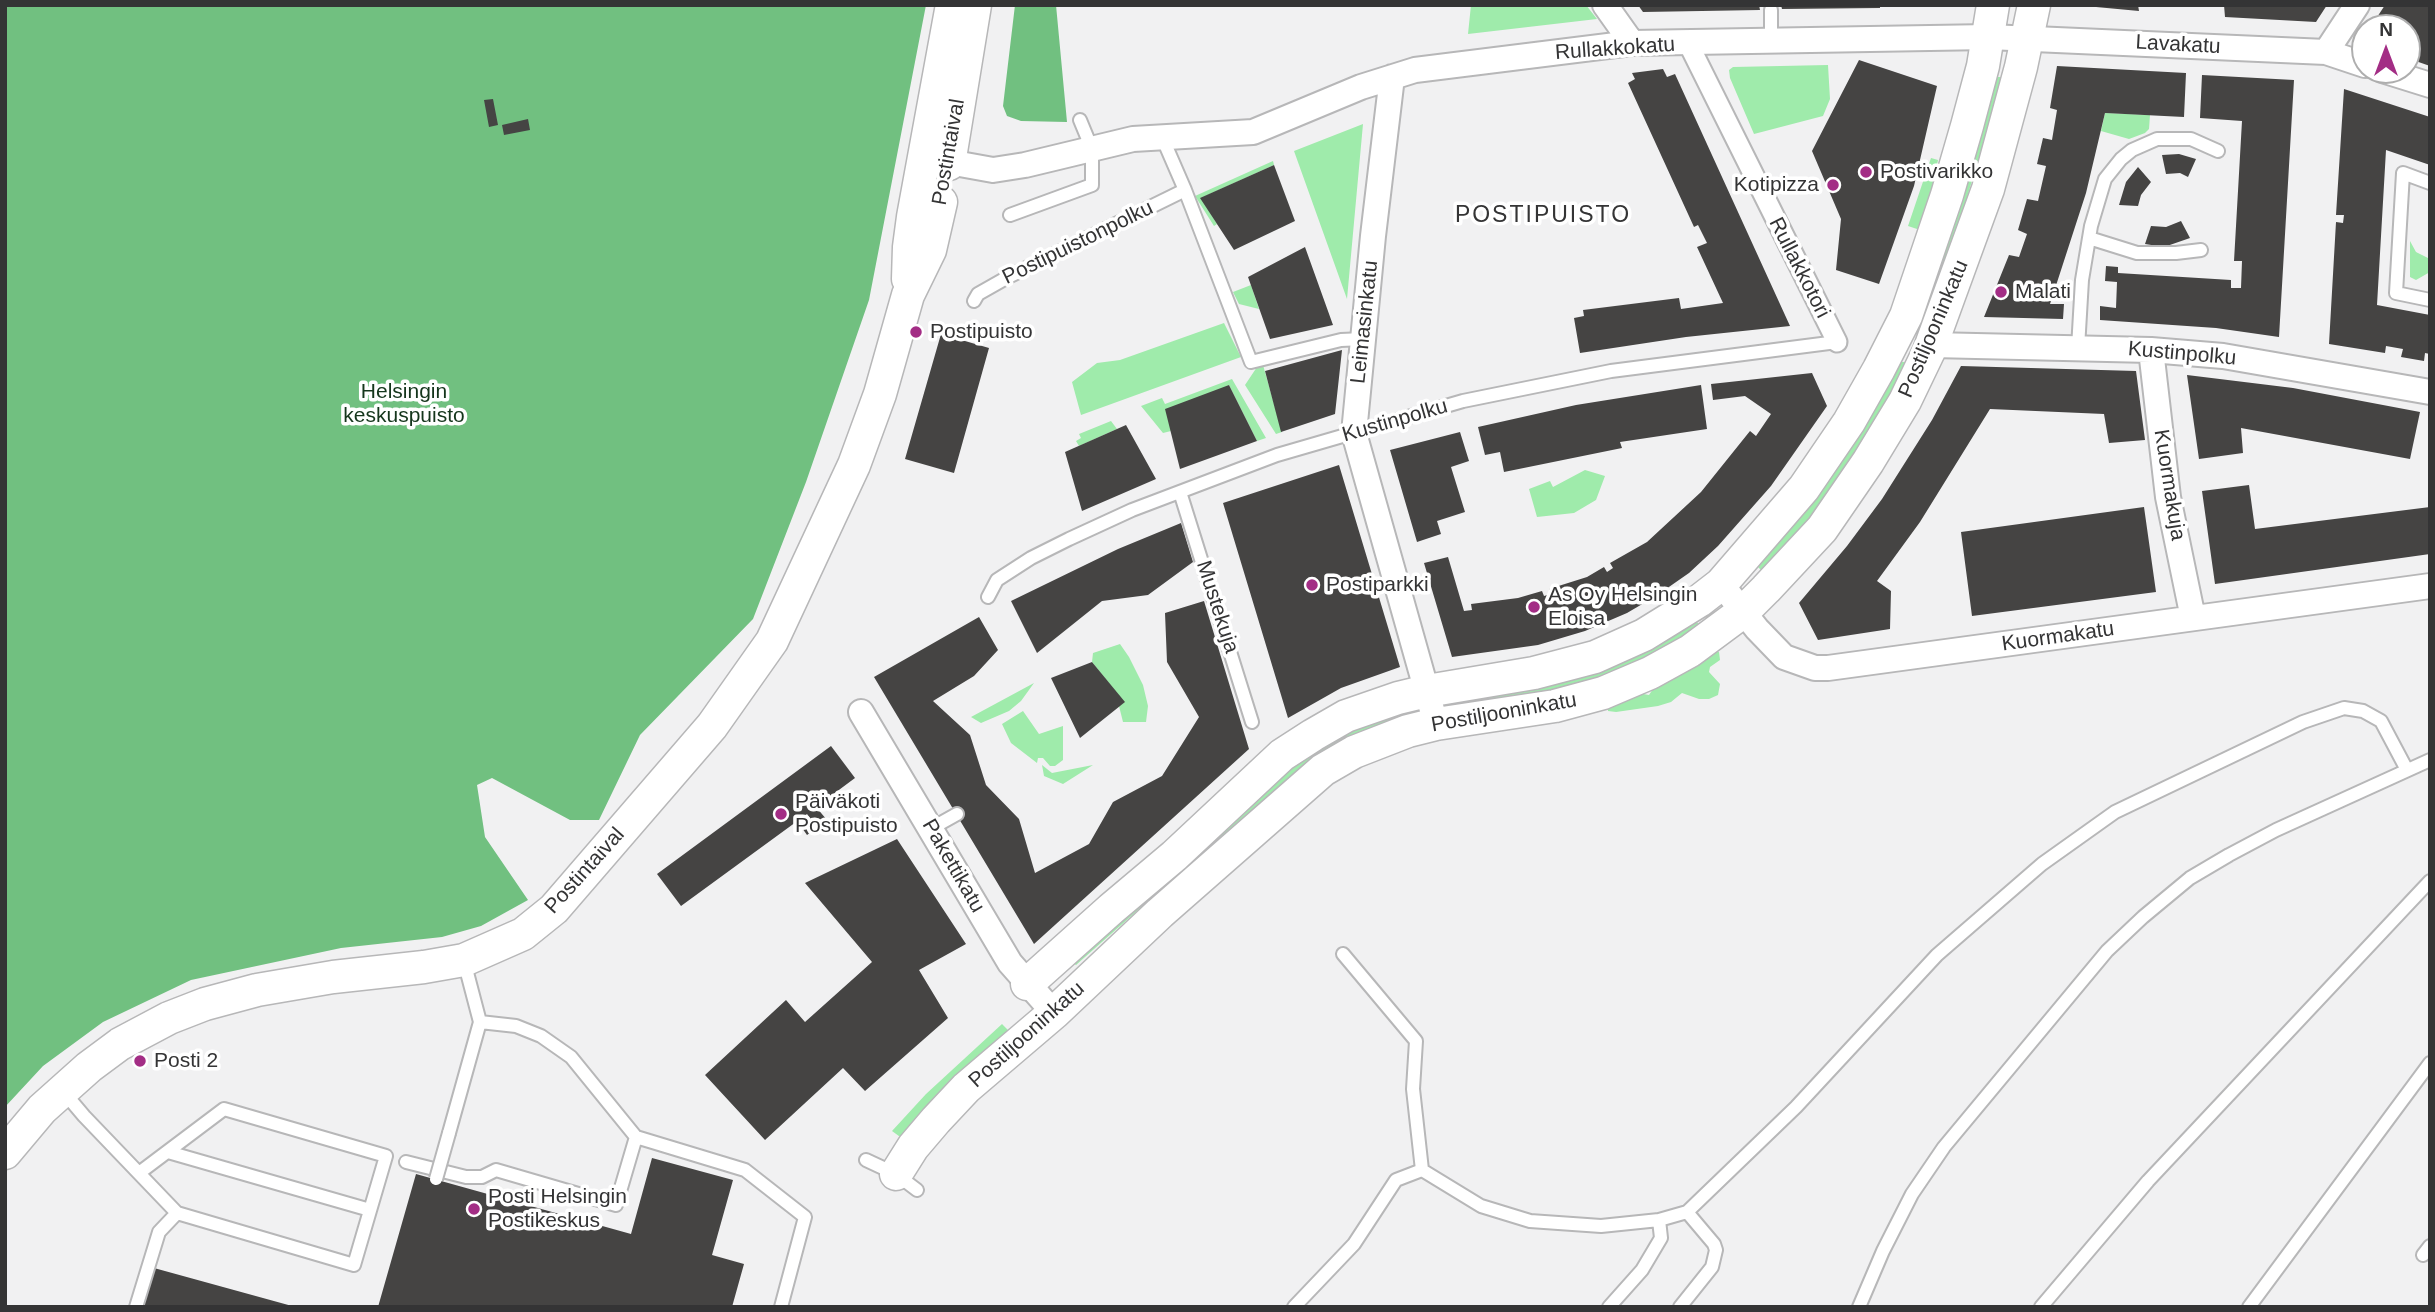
<!DOCTYPE html>
<html>
<head>
<meta charset="utf-8">
<style>
  body { margin:0 }
  #map { position:relative; width:2435px; height:1312px; overflow:hidden; background:#f1f1f2; font-family:Helvetica,sans-serif }
  canvas { display:block }
  .frame { position:absolute; inset:0; border:7px solid #343435; pointer-events:none }
  .north { position:absolute; left:2351px; top:14px; width:70px; height:70px; box-sizing:border-box; background:#fff; border:2px solid #aeaeae; border-radius:50%; rotate:0deg; font-size:19px; font-weight:700; line-height:28px; text-align:center; color:#343435 }
  .north::after { content:''; display:block; margin:auto; width:24px; height:32px; background:#a32d85; clip-path:polygon(50% 0,100% 100%,50% 72%,0 100%) }
</style>
</head>
<body>
<div id="map">
<canvas width="2435" height="1312"></canvas>
<div class="frame"></div>
<div class="north">N</div>
</div>
<script>
const ctx = document.querySelector('canvas').getContext('2d');
ctx.lineJoin = 'round';
function fillPath(path, color) {
  ctx.fillStyle = color;
  ctx.fill(path, 'evenodd');
}
function toPath(rows) {
  const path = new Path2D();
  for (const r of rows) {
    path.moveTo(r[0], r[1]);
    for (let i = 2; i < r.length; i += 2) path.lineTo(r[i], r[i + 1]);
  }
  return path;
}
function trace(path, color, width, dash) {
  ctx.strokeStyle = color;
  ctx.lineWidth = width;
  ctx.lineCap = dash ? 'butt' : 'round';
  ctx.setLineDash(dash || []);
  ctx.stroke(path);
}
function label(font, color, halo, rows, align = 'center') {
  ctx.font = font + ' Helvetica,sans-serif';
  ctx.lineWidth = 7;
  ctx.setLineDash([]);
  ctx.textBaseline = 'middle';
  ctx.strokeStyle = halo;
  ctx.fillStyle = color;
  for (const [text, x, y, turn = 0] of rows) {
    ctx.save();
    ctx.translate(x, y);
    ctx.rotate((+turn || 0) * Math.PI / 180);
    ctx.textAlign = isNaN(turn) ? turn : align;
    if (halo) ctx.strokeText(text, 0, 0);
    ctx.fillText(text, 0, 0);
    ctx.restore();
  }
}
fillPath(toPath([
  [1471,5,1586,5,1597,19,1468,34],
  [1828,65,1830,99,1823,116,1754,134,1730,78,1729,70,1733,67],
  [1991,77,2003,77,1951,251,1926,325,1914,324],
  [2105,113,2150,115,2149,129,2145,133,2129,139,2101,131],
  [1363,124,1347,299,1294,151],
  [1931,158,1938,160,1923,231,1908,226],
  [1273,161,1274,165,1201,198,1217,224,1214,226,1195,196],
  [2410,241,2416,252,2430,259,2430,272,2416,280,2410,277],
  [1251,285,1259,309,1239,304,1233,292],
  [1224,323,1241,357,1081,415,1072,382,1097,363,1120,360],
  [1896,362,1909,362,1879,420,1812,515,1763,572,1755,564],
  [1263,365,1282,432,1276,434,1245,385,1257,367],
  [1232,379,1266,438,1257,441,1229,385,1171,431,1163,433,1141,406,1162,398,1165,404],
  [1111,421,1117,429,1079,446,1076,441,1081,438,1079,434],
  [1585,470,1605,476,1596,500,1574,513,1537,517,1529,489,1550,481,1553,487],
  [1694,618,1700,626,1671,647,1632,667,1583,685,1477,705,1475,694],
  [1120,644,1129,657,1143,685,1148,706,1146,722,1123,722,1119,706,1124,702,1092,662,1093,653],
  [1716,650,1719,652,1720,660,1710,667,1709,672,1720,684,1718,695,1709,699,1699,699,1682,693,1671,702,1658,706,1616,712,1608,711,1608,704,1638,693,1649,695,1655,686],
  [1034,683,1021,701,1009,711,981,723,971,717],
  [1023,711,1039,734,1063,726,1063,760,1055,766,1050,766,1043,758,1038,758,1037,763,1011,743,1002,724],
  [1390,711,1394,723,1223,841,1181,872,1076,965,1072,962,1250,800,1320,744],
  [1042,765,1052,773,1093,765,1063,784,1044,776],
  [1002,1024,1011,1033,903,1139,892,1131,926,1094]
]), '#9febab');
fillPath(toPath([
  [5,5,926,5,869,300,806,482,753,619,640,735,599,820,570,820,492,778,477,785,485,837,528,900,481,926,442,937,341,948,191,980,103,1022,43,1066,5,1107],
  [1015,5,1056,5,1067,122,1021,121,1007,116,1003,106]
]), '#71c080');
fillPath(toPath([
  [1638,5,1759,5,1760,10,1643,12],
  [1781,5,1880,5,1880,8,1782,9],
  [2096,5,2138,5,2139,11,2096,7],
  [2224,5,2327,5,2316,22,2225,17],
  [2385,5,2430,5,2430,66,2407,58,2407,28,2370,28],
  [1859,60,1937,86,1914,186,1879,284,1836,270,1841,219,1812,151],
  [2057,66,2186,73,2184,117,2105,113,2086,193,2050,304,2064,304,2063,319,1984,317,2009,255,2019,257,2027,234,2018,230,2027,199,2038,201,2046,166,2037,164,2043,138,2052,140,2057,110,2050,108],
  [1663,69,1667,77,1675,74,1790,326,1686,337,1580,353,1574,318,1584,316,1583,310,1679,298,1681,309,1723,303,1697,247,1707,243,1698,225,1694,227,1628,83,1635,79,1632,73],
  [2202,75,2294,80,2279,337,2216,328,2100,320,2100,306,2116,308,2117,282,2105,281,2106,266,2118,267,2118,273,2231,280,2231,288,2241,288,2242,261,2234,261,2242,121,2200,118],
  [2344,89,2430,117,2430,165,2386,150,2377,305,2430,315,2430,354,2425,353,2424,361,2401,357,2403,349,2386,346,2385,353,2329,344,2336,222,2343,223,2344,215,2336,215],
  [493,99,498,125,489,127,484,100],
  [528,119,530,130,504,135,502,125],
  [2179,154,2196,159,2188,177,2180,173,2166,174,2162,155],
  [1274,165,1295,221,1234,250,1200,198],
  [2138,167,2151,182,2141,195,2138,206,2119,205,2126,182],
  [2181,221,2190,238,2164,247,2145,244,2151,226,2166,227],
  [1305,247,1333,325,1270,339,1248,277],
  [941,334,989,348,954,473,905,459],
  [1342,350,1335,414,1281,432,1265,371],
  [1961,366,2136,371,2145,440,2109,443,2104,414,1990,409,1920,522,1877,581,1891,591,1890,629,1818,640,1799,603,1847,546,1882,499,1932,420],
  [1812,373,1827,406,1771,486,1718,546,1689,573,1656,596,1627,613,1585,631,1538,645,1452,657,1424,563,1448,557,1464,611,1472,610,1471,604,1518,598,1542,591,1544,596,1551,594,1549,589,1587,577,1604,567,1607,572,1613,568,1610,563,1647,542,1701,492,1750,431,1756,436,1771,414,1745,396,1713,400,1711,384],
  [2187,375,2293,388,2420,412,2410,459,2241,428,2243,453,2199,459],
  [1229,385,1257,441,1180,469,1165,409],
  [1701,385,1707,429,1620,442,1622,448,1504,472,1500,452,1485,455,1478,427,1576,405],
  [1126,425,1156,479,1082,511,1065,452],
  [1460,432,1469,461,1451,467,1465,512,1437,521,1441,534,1417,542,1390,450],
  [1339,465,1400,667,1341,688,1288,718,1223,503],
  [2249,485,2255,529,2430,507,2430,554,2215,584,2202,491],
  [2144,507,2156,592,1972,616,1961,532],
  [1181,523,1193,562,1148,595,1102,601,1037,653,1011,601,1118,549],
  [1204,601,1249,749,1034,944,874,677,979,617,998,650,974,676,933,701,970,735,986,785,1019,819,1035,873,1089,844,1113,802,1162,776,1199,717,1167,662,1165,613],
  [1092,662,1125,702,1080,738,1051,678],
  [831,746,855,778,816,807,827,820,807,835,800,825,810,818,807,814,681,906,657,874],
  [897,839,966,944,919,970,948,1018,865,1091,843,1068,765,1140,705,1075,786,1000,805,1022,872,962,805,883],
  [652,1158,733,1180,712,1255,744,1264,732,1307,378,1307,416,1174,631,1234],
  [154,1268,292,1306,291,1307,143,1307]
]), '#454443');
const service = toPath([
  [1771,10,1771,41],
  [1162,137,1185,190,1251,362,1341,340,1363,339],
  [2430,183,2403,173,2396,293,2430,300],
  [1010,215,1092,185,1092,149,1080,120],
  [2089,238,2137,253,2176,253,2201,250],
  [974,301,978,294,1008,277,1185,190],
  [2078,348,2082,280,2091,226,2105,179,2121,159,2132,150,2157,139,2191,139,2218,151],
  [1180,492,1252,722],
  [988,597,997,580,1031,558,1069,539,1132,510,1277,455,1463,401,1611,371,1837,342],
  [932,828,957,814],
  [1343,954,1416,1041,1413,1089,1422,1170,1481,1206,1530,1221,1601,1226,1659,1220,1687,1212,1796,1107,1937,955,2042,864,2115,812,2303,722,2344,708,2363,711,2381,721,2407,770],
  [480,1022,516,1026,541,1036,571,1057,636,1137,745,1170,805,1217,781,1307],
  [62,1090,84,1116,177,1213,354,1265,386,1156,224,1109,139,1173],
  [449,1133,480,1022,464,961],
  [168,1152,370,1210],
  [866,1160,896,1174,917,1190],
  [406,1162,466,1177,482,1177,496,1170,616,1205,636,1137],
  [2423,1255,2430,1246],
  [136,1307,159,1232,177,1213],
  [1294,1307,1354,1244,1396,1180,1422,1170],
  [1609,1307,1642,1270,1661,1238,1659,1220],
  [1680,1307,1712,1267,1716,1250,1714,1244,1687,1212],
  [1859,1307,1883,1251,1912,1194,1944,1147,2107,951,2143,917,2190,878,2229,855,2276,830,2430,760],
  [2041,1307,2148,1181,2430,881],
  [2249,1307,2430,1063]
]);
const pedestrian = toPath([
  [1688,43,1837,342]
]);
const minor = toPath([
  [1605,5,1632,43],
  [2326,52,2357,5],
  [2382,70,2430,85],
  [1392,77,1373,236,1354,433,1436,724],
  [932,159,993,170,1025,165,1133,139,1253,132,1361,87,1415,70,1632,43,1989,37,2326,52,2365,65],
  [1932,345,2151,350,2223,356,2430,392],
  [2151,350,2168,497,2193,618],
  [1721,584,1757,629,1784,657,1815,668,1828,668,2430,586],
  [861,712,1010,963,1054,1013]
]);
const tertiary = toPath([
  [949,164,975,5],
  [908,279,909,247,913,217,952,5],
  [1027,984,1111,909,1174,856,1282,755,1313,735,1346,716,1398,698,1427,691,1534,673,1595,657,1644,635,1699,601,1721,584,1804,488,1849,422,1879,369,1906,316,1947,195,1967,126,1983,66,1993,5],
  [5,1153,42,1109,89,1067,120,1044,169,1018,205,1004,257,990,333,977,424,967,464,960,523,934,554,909,712,726,772,641,854,465,880,394,908,295,930,250,941,202],
  [896,1174,913,1147,936,1120,966,1088,1054,1013,1160,913,1323,770,1354,752,1408,731,1436,724,1555,706,1603,693,1650,673,1690,651,1744,611,1766,589,1822,529,1868,462,1905,401,1929,351,1988,189,2021,67,2034,5]
]);
trace(service, '#b7b7b8', 16);
trace(pedestrian, '#b7b7b8', 23);
trace(minor, '#b7b7b8', 28);
trace(tertiary, '#b7b7b8', 35);
trace(service, '#fff', 12);
trace(pedestrian, '#fff', 19);
trace(minor, '#fff', 24);
trace(tertiary, '#fff', 32);
const serviceBridge = toPath([
  [436,1179,449,1133]
]);
trace(serviceBridge, '#b7b7b8', 16, []);
trace(serviceBridge, '#fff', 12);
for (const [x, y, r, color] of [
  [1866,172,7,"#a32d85"],
  [1833,185,7,"#a32d85"],
  [2001,292,7,"#a32d85"],
  [916,332,7,"#a32d85"],
  [1312,585,7,"#a32d85"],
  [1534,607,7,"#a32d85"],
  [781,814,7,"#a32d85"],
  [140,1061,7,"#a32d85"],
  [474,1209,7,"#a32d85"]
]) {
  const dot = new Path2D();
  dot.arc(x, y, r, 0, 2 * Math.PI);
  ctx.fillStyle = color;
  ctx.fill(dot);
  trace(dot, '#fff', 2.5);
}
label('21px', '#343435', '#fff', [
  ["Lavakatu",2178,45,3],
  ["Rullakkokatu",1615,49,-4],
  ["Postintaival",949,152,-80],
  ["Postipuistonpolku",1078,243,-26],
  ["Rullakkotori",1799,268,63],
  ["Leimasinkatu",1365,322,-84],
  ["Postiljooninkatu",1934,329,-67],
  ["Kustinpolku",2182,354,5],
  ["Kustinpolku",1395,421,-16],
  ["Kuormakuja",2169,485,81],
  ["Mustekuja",1217,607,72],
  ["Kuormakatu",2058,637,-8],
  ["Postiljooninkatu",1504,713,-10],
  ["Pakettikatu",953,866,60],
  ["Postintaival",585,871,-48],
  ["Postiljooninkatu",1027,1035,-42]
]);
label('21px', '#343435', '#fff', [
  ["Postivarikko",1880,172],
  ["Kotipizza",1819,185,"right"],
  ["Malati",2015,292],
  ["Postipuisto",930,332],
  ["Postiparkki",1326,585],
  ["As Oy Helsingin",1548,595],
  ["Eloisa",1548,619],
  ["Päiväkoti",795,802],
  ["Postipuisto",795,826],
  ["Posti 2",154,1061],
  ["Posti Helsingin",488,1197],
  ["Postikeskus",488,1221]
], 'left');
label('21px', '#15361c', '#fff', [
  ["Helsingin",404,392],
  ["keskuspuisto",404,416]
]);
ctx.letterSpacing = '2px';
label('23px', '#343435', '#fff', [
  ["POSTIPUISTO",1543,216]
]);
ctx.letterSpacing = '0px';
</script>
</body>
</html>
